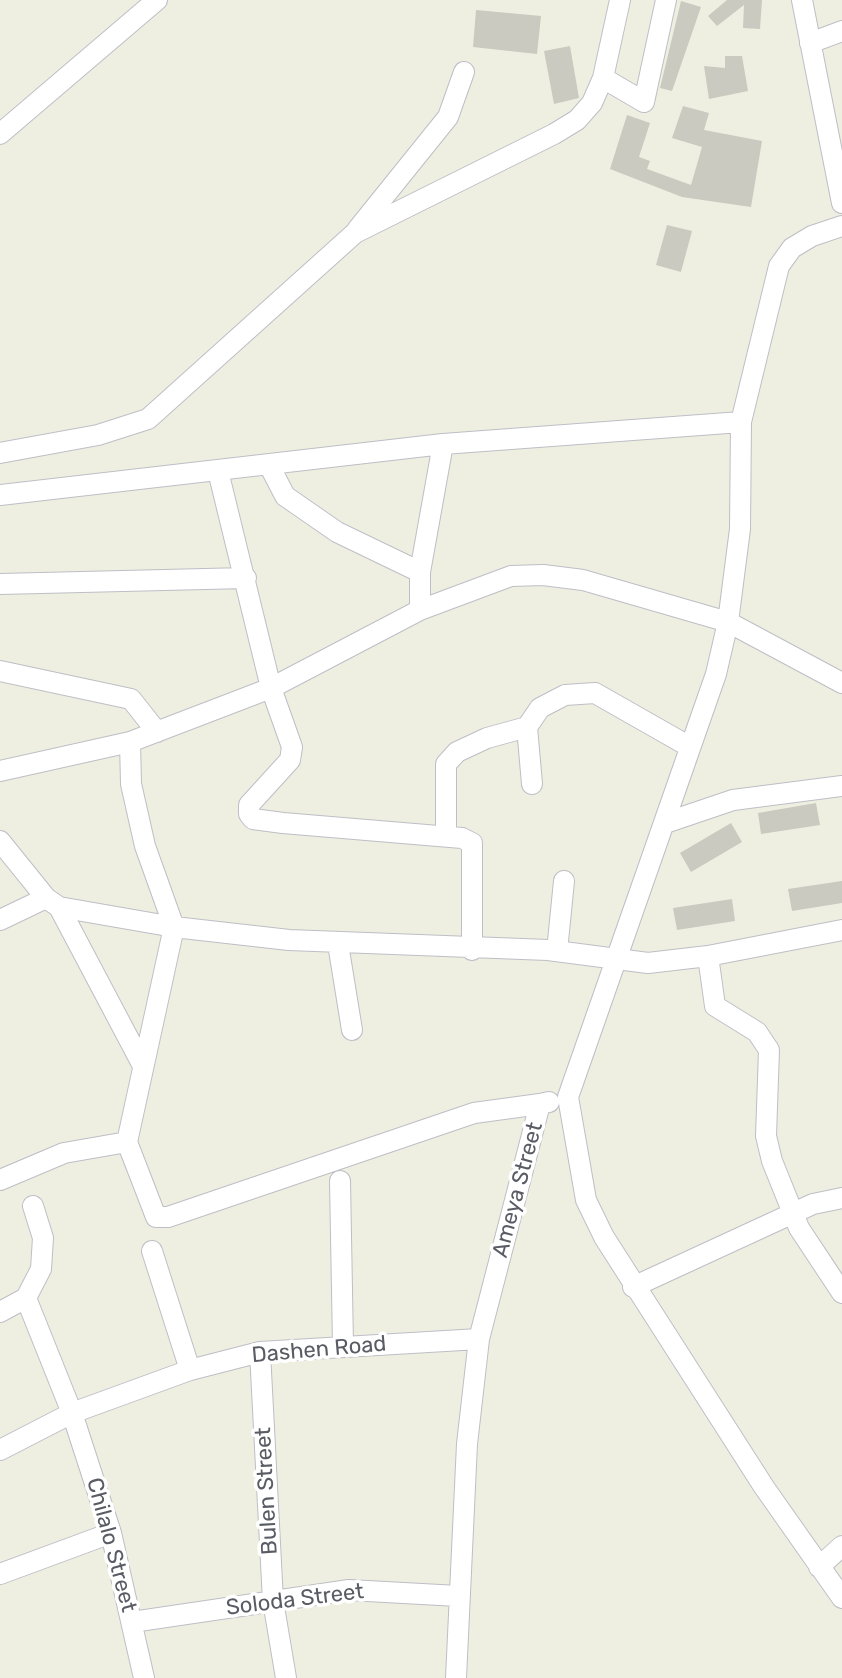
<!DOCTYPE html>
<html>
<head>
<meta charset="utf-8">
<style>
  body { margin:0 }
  canvas { display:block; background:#eeeee1 }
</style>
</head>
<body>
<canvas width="842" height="1678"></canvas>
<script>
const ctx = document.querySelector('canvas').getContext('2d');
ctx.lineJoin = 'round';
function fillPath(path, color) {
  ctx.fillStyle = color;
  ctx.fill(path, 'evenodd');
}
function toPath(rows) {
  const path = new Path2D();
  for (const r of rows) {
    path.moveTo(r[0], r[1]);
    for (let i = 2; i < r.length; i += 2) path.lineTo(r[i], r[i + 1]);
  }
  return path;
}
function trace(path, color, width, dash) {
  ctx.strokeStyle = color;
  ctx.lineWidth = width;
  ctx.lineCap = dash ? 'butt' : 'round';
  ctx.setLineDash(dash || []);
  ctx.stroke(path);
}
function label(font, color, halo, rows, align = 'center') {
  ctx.font = font + ' Rubik,sans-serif';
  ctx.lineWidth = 7;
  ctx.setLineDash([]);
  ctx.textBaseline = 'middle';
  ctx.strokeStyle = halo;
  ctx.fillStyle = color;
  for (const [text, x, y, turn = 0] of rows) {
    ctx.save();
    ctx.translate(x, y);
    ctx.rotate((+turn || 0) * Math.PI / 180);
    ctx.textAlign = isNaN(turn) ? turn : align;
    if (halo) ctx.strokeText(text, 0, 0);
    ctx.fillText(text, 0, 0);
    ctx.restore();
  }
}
fillPath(toPath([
  [727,0,762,0,760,29,743,28,744,5,717,26,708,16],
  [681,1,701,7,672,91,660,88],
  [476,10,541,16,537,54,473,47],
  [570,46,579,98,554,104,544,51],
  [725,56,742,56,748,91,709,99,704,66,725,68],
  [683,106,709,113,704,130,762,141,751,207,682,197,610,169,627,115,650,123,639,157,650,161,647,169,691,185,702,147,672,138],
  [667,225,692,231,681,272,656,265],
  [816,803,820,825,761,834,758,813],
  [731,823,742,842,691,872,680,853],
  [842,881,842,903,792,911,788,889],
  [732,899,735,921,677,930,673,908]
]), '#cbcac0');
const minor = toPath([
  [620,0,603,78,644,102,666,0],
  [802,0,842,203],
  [810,43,842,31],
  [0,134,157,0],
  [842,226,812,236,792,248,779,266,741,422,740,529,728,622,716,674,568,1097,586,1200,604,1237,764,1487,842,1598],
  [357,230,448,117,464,72],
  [0,453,98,435,148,419,355,233,554,134,577,120,592,103,603,78],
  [269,465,285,496,337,532,420,572],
  [218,471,271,688,292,747,290,760,249,805,249,814,253,819,283,823,462,838,472,843,472,950],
  [0,495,443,444,741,422],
  [0,584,246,578],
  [420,610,420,572,443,444],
  [0,671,131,699,157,732],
  [527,727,532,784],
  [130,742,131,784,145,846,174,927,127,1142,156,1217,168,1217,474,1113,540,1104],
  [0,771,130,742,271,688,420,610,511,576,543,575,583,580,728,622,842,683],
  [665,823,733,800,842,786],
  [446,836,446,764,457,752,487,738,527,727,540,708,565,695,595,693,690,747],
  [0,841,46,898,59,907,174,927,289,940,548,950,648,963,708,956,842,930],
  [59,907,142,1064],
  [0,920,46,898],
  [338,944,352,1030],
  [557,951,564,881],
  [708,956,715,1006,757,1032,769,1050,766,1136,772,1161,799,1228,842,1293],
  [0,1180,64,1153,127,1142],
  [340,1181,343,1345],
  [152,1251,190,1370],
  [633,1287,813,1204,842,1198],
  [26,1298,72,1413,111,1533,144,1678],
  [0,1312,26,1298,41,1269,43,1238,33,1206],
  [260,1352,273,1601,286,1678],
  [0,1450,72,1413,190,1370,260,1352,479,1339],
  [819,1567,842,1546],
  [0,1574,111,1533],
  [132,1622,349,1590,458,1596],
  [456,1678,467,1444,479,1339,540,1104,549,1102]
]);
trace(minor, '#bebfc6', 22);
trace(minor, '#fff', 20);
label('22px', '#595c64', '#fff', [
  ["Ameya Street",518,1190,-75],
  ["Dashen Road",319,1350,-5],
  ["Bulen Street",267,1491,-93],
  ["Chilalo Street",111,1545,75],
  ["Soloda Street",295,1600,-7]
]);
</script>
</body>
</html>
